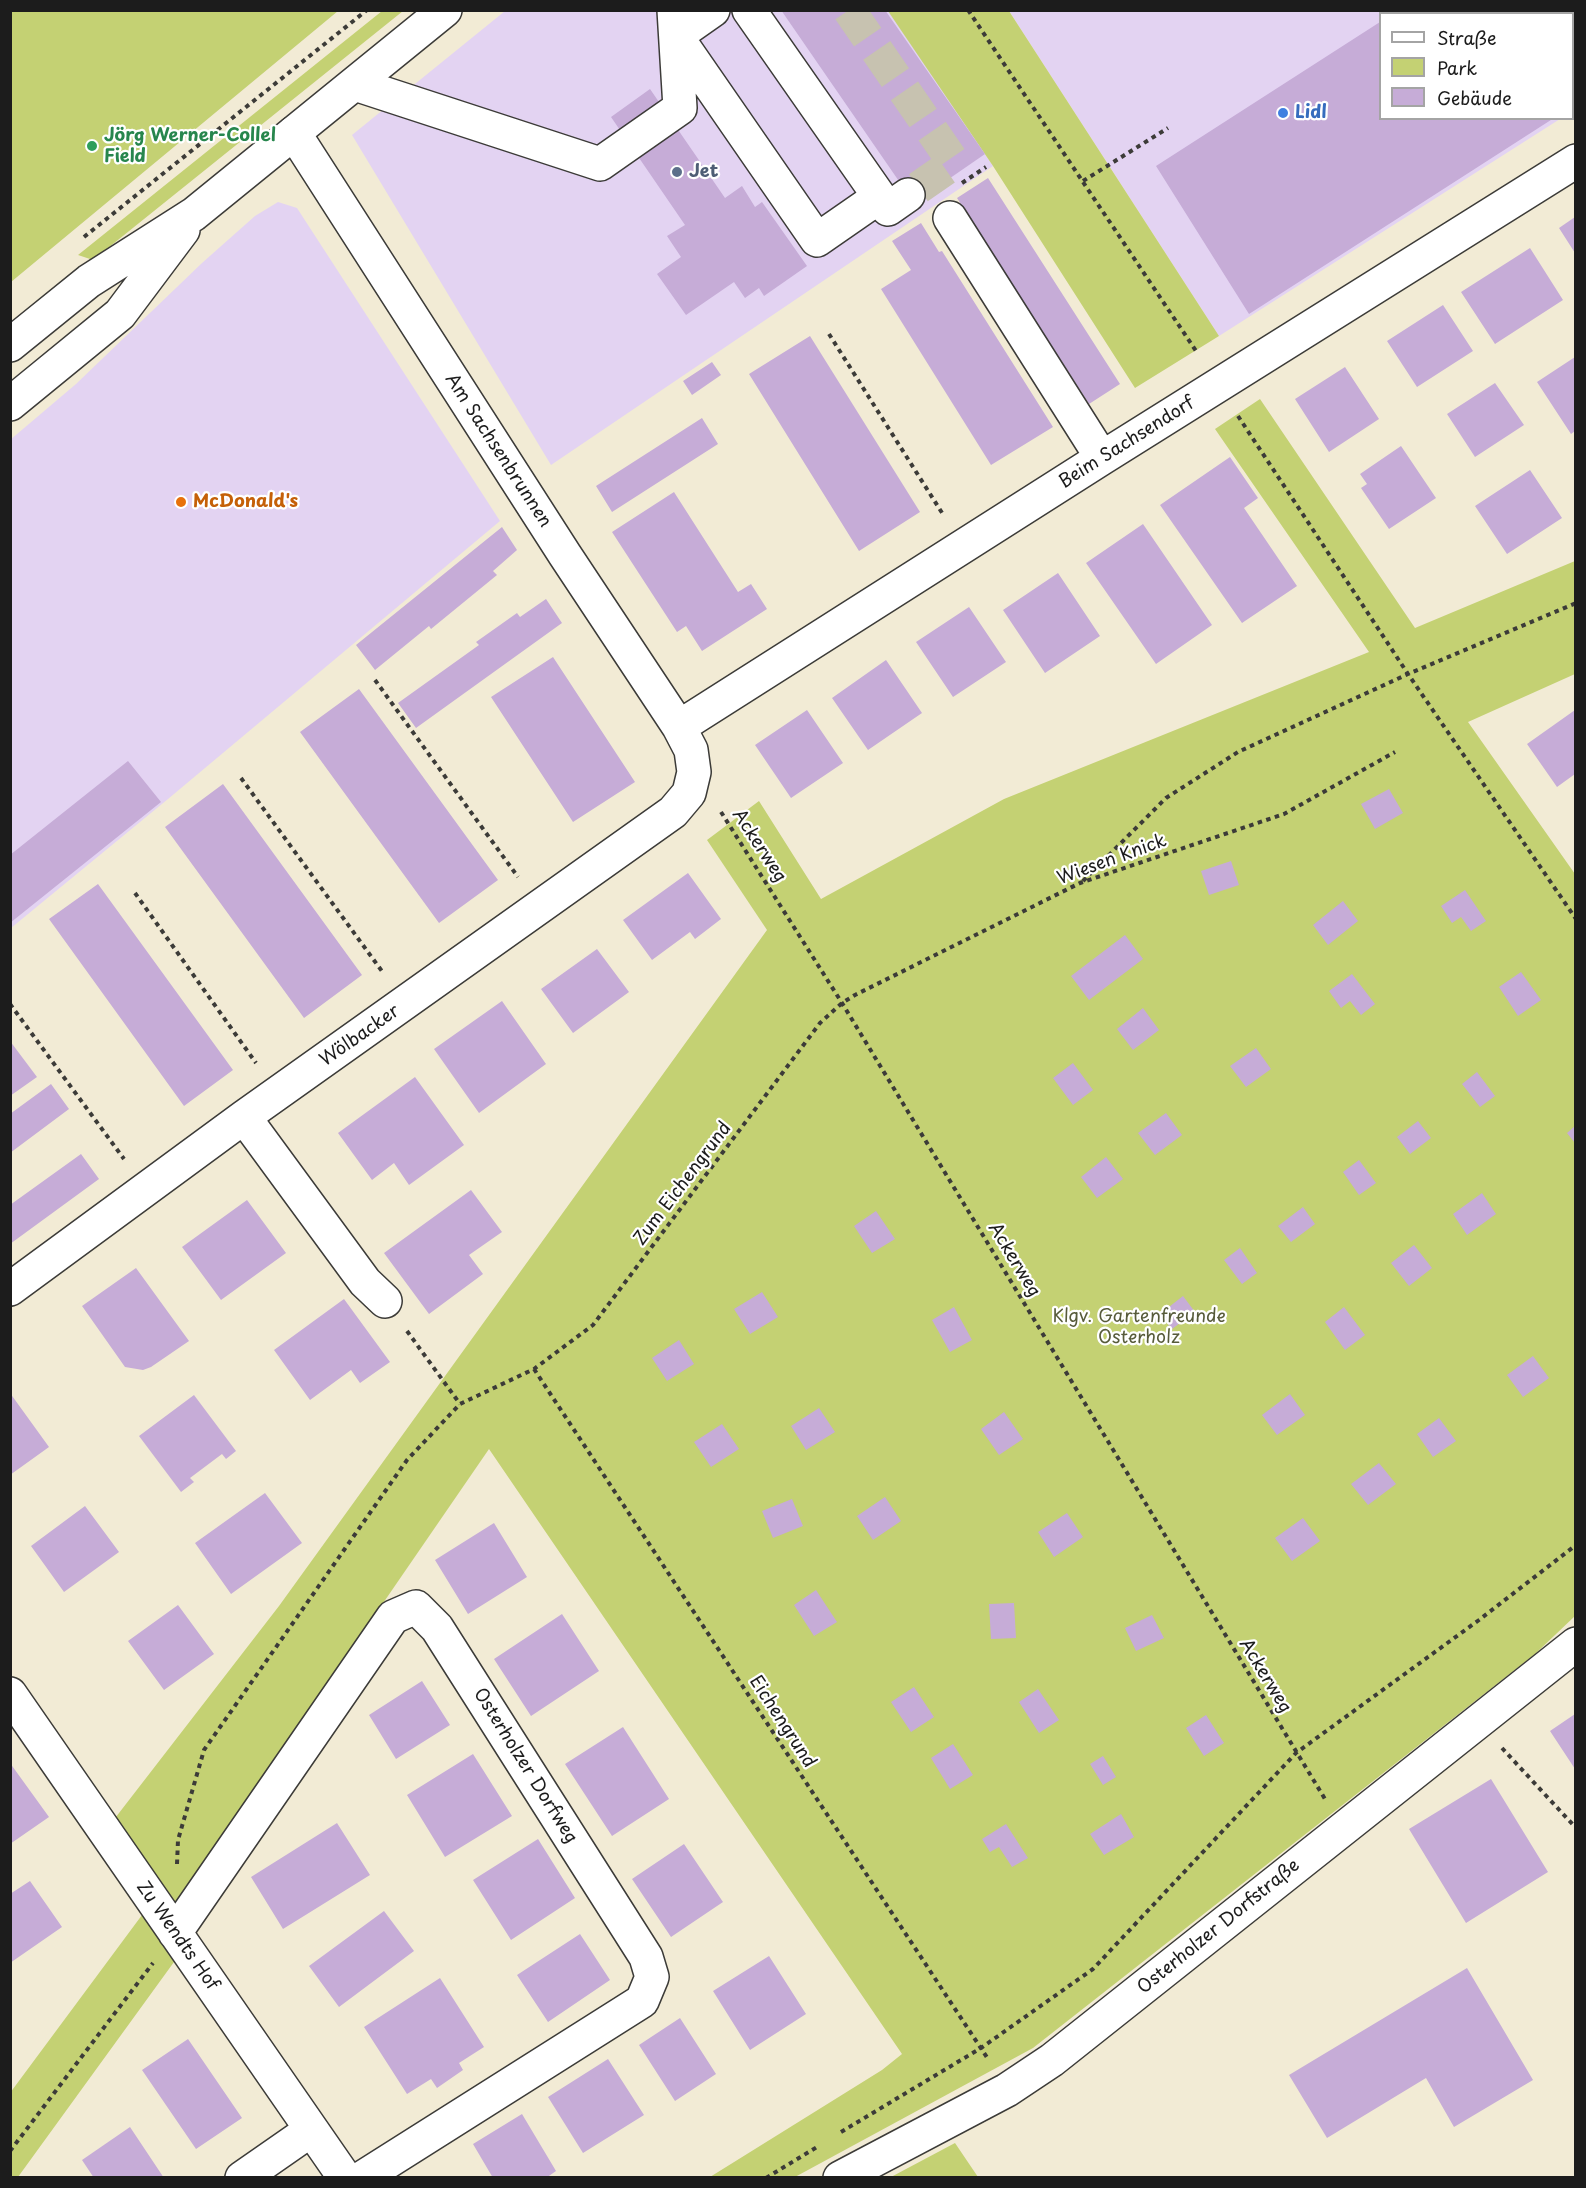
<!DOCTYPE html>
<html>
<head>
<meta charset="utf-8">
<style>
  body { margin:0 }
  #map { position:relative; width:1586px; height:2188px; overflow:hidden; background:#f2ebd5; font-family:"Playpen Sans",sans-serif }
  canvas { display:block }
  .frame { position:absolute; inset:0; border:12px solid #1c1c1c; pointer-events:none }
  .legend { position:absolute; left:1379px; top:12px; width:195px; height:108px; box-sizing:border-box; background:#fff; border:2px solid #a4a4a4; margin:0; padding:8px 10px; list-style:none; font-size:18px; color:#1c1c1c }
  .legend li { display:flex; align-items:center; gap:12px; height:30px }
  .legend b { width:30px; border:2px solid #a4a4a4 }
</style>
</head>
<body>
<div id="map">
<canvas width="1586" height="2188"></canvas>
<div class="frame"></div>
<ul class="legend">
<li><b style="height:8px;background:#fff"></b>Straße</li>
<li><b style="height:16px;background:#c4d173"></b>Park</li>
<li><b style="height:16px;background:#c6acd7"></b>Gebäude</li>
</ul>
</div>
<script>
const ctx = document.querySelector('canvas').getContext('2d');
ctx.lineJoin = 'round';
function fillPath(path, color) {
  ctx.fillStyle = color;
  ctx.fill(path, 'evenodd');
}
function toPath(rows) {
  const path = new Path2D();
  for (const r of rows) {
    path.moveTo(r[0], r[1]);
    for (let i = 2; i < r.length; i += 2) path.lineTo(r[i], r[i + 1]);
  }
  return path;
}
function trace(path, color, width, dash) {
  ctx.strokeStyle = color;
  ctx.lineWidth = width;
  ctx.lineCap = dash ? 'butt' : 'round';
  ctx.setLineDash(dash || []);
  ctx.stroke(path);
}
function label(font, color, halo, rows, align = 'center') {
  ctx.font = font + ' "Playpen Sans",sans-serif';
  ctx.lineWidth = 4.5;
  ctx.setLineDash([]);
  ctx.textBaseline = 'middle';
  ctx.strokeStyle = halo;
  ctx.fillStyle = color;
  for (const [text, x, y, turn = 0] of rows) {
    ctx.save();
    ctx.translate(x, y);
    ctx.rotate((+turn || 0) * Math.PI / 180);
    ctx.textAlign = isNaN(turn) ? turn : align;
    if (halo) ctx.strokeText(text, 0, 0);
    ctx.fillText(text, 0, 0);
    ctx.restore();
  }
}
fillPath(toPath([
  [888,10,993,166,551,465,352,135,505,11],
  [1009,11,1575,11,1575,109,1573,111,1572,14,1380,14,1380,118,1560,119,1219,336],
  [278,202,297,208,500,521,168,799,11,928,10,440,76,384,202,263,255,216]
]), '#e3d3f2');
fillPath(toPath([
  [11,10,338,10,338,11,11,282],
  [382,11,403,11,93,260,78,255],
  [888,11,1009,11,1219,336,1135,388,993,166],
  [1260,399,1415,628,1575,561,1575,674,1468,722,1575,874,1575,1616,1535,1654,1033,2048,795,2177,710,2177,882,2070,902,2054,489,1449,181,1897,174,1962,18,2177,11,2177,10,2093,142,1915,143,1896,102,1835,279,1606,767,930,707,840,759,801,821,899,1004,799,1369,652,1215,429],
  [955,2143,978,2177,891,2177]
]), '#c4d173');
fillPath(toPath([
  [781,10,885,10,985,154,914,203],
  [1447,10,1541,10,1543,14,1442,14],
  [1380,22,1380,118,1554,118,1249,314,1156,166],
  [1575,49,1575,105,1572,107,1572,51],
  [650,89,725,198,742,186,755,207,762,202,807,266,764,296,759,288,745,298,734,282,686,315,657,274,681,257,667,236,685,225,611,117],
  [988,178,1120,384,1089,404,957,198],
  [1575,217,1575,253,1559,228],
  [921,223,939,252,942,251,1053,427,991,465,881,289,911,270,892,241],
  [1530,248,1563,300,1495,344,1461,292],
  [1443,305,1473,351,1417,387,1387,341],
  [810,336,920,512,859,551,749,374],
  [1575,357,1575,431,1571,434,1537,382],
  [712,362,721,375,692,395,683,381],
  [1345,367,1379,419,1329,452,1295,399],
  [1495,383,1524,425,1475,457,1447,414],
  [702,418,718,444,612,512,596,486],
  [1401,446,1436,498,1389,529,1361,488,1367,484,1360,474],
  [1230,457,1258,498,1244,508,1297,586,1242,623,1160,505],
  [1530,470,1562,518,1507,554,1475,506],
  [674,492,738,592,751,584,767,609,702,651,686,626,677,632,612,532],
  [1143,524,1212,625,1156,664,1086,563],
  [502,527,517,550,493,571,497,575,431,629,429,626,375,670,356,645],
  [1058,573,1100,636,1045,673,1003,610],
  [546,599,562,623,416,728,398,703,479,645,476,642,517,613,520,617],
  [969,607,1006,662,953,697,916,642],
  [553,657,635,782,573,822,491,697],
  [886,660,922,713,868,750,832,698],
  [359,689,498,880,439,923,300,732],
  [807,710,843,763,791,798,755,745],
  [1575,710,1575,774,1557,787,1527,744],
  [128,761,161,802,10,923,10,855],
  [223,784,362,975,304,1018,165,827],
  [1389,789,1403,813,1375,829,1361,804],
  [1231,861,1239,885,1209,895,1201,871],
  [688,873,721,919,695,939,690,932,652,960,623,920],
  [98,884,233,1070,184,1106,49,919],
  [1465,890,1486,921,1471,931,1461,917,1452,923,1441,906],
  [1343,901,1358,921,1328,945,1313,925],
  [1125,935,1143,959,1089,1000,1071,976],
  [597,949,629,992,573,1033,541,989],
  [1521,972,1541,1000,1518,1016,1499,987],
  [1352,974,1375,1004,1361,1015,1350,1001,1341,1008,1329,991],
  [502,1001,546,1064,479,1113,434,1049],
  [1143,1008,1159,1030,1133,1050,1117,1029],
  [10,1041,37,1077,10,1096],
  [1256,1048,1271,1069,1246,1087,1230,1066],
  [1073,1063,1093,1090,1073,1105,1053,1078],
  [1477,1072,1495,1096,1480,1107,1462,1084],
  [415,1077,464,1145,409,1185,394,1163,372,1180,338,1133],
  [51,1084,69,1109,10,1153,10,1114],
  [1166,1113,1182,1135,1155,1155,1138,1133],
  [1418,1121,1431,1138,1410,1154,1397,1137],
  [1575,1126,1575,1143,1567,1133],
  [81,1154,99,1179,10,1244,10,1205],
  [1106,1157,1123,1179,1097,1198,1081,1177],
  [1359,1160,1376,1183,1359,1195,1343,1172],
  [471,1190,502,1232,469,1255,483,1274,429,1314,384,1253],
  [1482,1193,1496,1214,1467,1235,1453,1214],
  [247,1200,286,1253,221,1300,182,1247],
  [1303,1207,1315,1224,1291,1242,1278,1226],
  [876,1211,895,1239,872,1253,854,1226],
  [1414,1245,1432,1268,1409,1286,1391,1263],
  [1240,1248,1257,1273,1242,1284,1224,1260],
  [136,1268,189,1341,151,1367,143,1370,125,1367,82,1306],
  [762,1292,778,1317,750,1334,734,1309],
  [1183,1296,1195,1312,1172,1329,1160,1314],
  [344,1299,390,1362,360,1383,351,1370,310,1400,274,1350],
  [954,1307,972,1340,950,1352,932,1320],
  [1344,1307,1365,1335,1345,1350,1325,1322],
  [679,1340,694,1364,667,1381,652,1358],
  [1533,1356,1549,1378,1523,1397,1507,1375],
  [10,1393,49,1447,10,1475],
  [1290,1394,1305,1415,1277,1435,1262,1415],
  [194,1395,236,1451,226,1459,222,1454,190,1478,194,1482,181,1492,139,1436],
  [819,1408,835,1432,806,1450,791,1426],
  [1004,1412,1023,1439,999,1455,981,1429],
  [1439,1418,1456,1441,1433,1457,1417,1434],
  [722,1424,739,1449,711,1467,694,1442],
  [1379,1463,1396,1484,1368,1505,1351,1484],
  [265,1493,302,1543,231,1594,195,1543],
  [885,1497,901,1521,873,1540,857,1516],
  [792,1499,803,1526,773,1538,762,1511],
  [85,1506,119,1552,64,1592,31,1546],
  [1067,1513,1083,1537,1054,1557,1038,1532],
  [1303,1518,1320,1541,1292,1561,1275,1538],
  [494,1523,527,1577,468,1614,435,1560],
  [816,1590,837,1622,814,1636,794,1605],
  [1014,1603,1016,1638,991,1639,989,1604],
  [178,1605,214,1654,164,1690,128,1641],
  [562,1614,599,1671,531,1716,494,1659],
  [1152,1615,1164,1638,1136,1651,1125,1628],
  [422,1681,450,1725,396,1759,369,1715],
  [914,1687,934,1717,911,1732,891,1702],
  [1038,1689,1059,1720,1039,1733,1019,1702],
  [1575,1714,1575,1769,1550,1731],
  [1206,1715,1224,1743,1204,1756,1186,1728],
  [623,1727,669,1799,612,1836,565,1764],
  [953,1744,973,1775,950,1789,931,1758],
  [473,1754,512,1816,445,1857,407,1795],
  [1103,1756,1116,1777,1103,1785,1090,1764],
  [10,1763,49,1817,10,1844],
  [1491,1779,1548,1872,1466,1923,1409,1829],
  [1121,1814,1134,1837,1104,1855,1090,1834],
  [337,1823,370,1875,283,1929,251,1877],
  [1006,1824,1028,1858,1012,1867,999,1847,990,1852,982,1839],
  [538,1839,575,1898,511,1940,473,1880],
  [684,1844,723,1902,671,1937,632,1879],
  [30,1881,62,1927,10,1963,10,1894],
  [384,1911,414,1951,339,2007,309,1966],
  [580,1934,610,1980,548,2022,517,1975],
  [769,1956,806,2014,750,2050,713,1991],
  [1467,1968,1533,2080,1454,2127,1426,2078,1327,2138,1289,2075],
  [440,1978,484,2047,459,2063,463,2070,437,2088,431,2079,407,2094,364,2027],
  [680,2018,716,2074,675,2101,639,2045],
  [188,2039,242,2118,196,2149,142,2070],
  [608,2059,644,2115,583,2153,548,2097],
  [522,2114,556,2171,546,2178,493,2178,473,2144],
  [130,2127,164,2178,94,2178,82,2160]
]), '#c6acd7');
trace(toPath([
  [849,10,954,163,908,195]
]), '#c7c2b0', 33, [33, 16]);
const minor = toPath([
  [713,10,676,36,817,240,879,197],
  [749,10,888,209,908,195],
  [355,84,600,164,680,108,674,10],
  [950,218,1102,458],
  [679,727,1102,458,1576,161],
  [244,1117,365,1282,385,1301],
  [10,1289,244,1117,673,812,689,793,694,772,691,750,679,727,565,555,294,133],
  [10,1694,345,2178],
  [175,1933,393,1617,416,1607,437,1628,646,1957,652,1977,642,2001,362,2178],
  [242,2178,311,2130],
  [840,2178,1007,2090,1052,2060,1576,1644]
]);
const major = toPath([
  [10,345,89,281,194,214,445,10],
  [10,404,120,314,183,230]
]);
trace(minor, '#3c3b38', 36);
trace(major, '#3c3b38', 36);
trace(toPath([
  [968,10,1198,354],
  [1083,181,1168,128],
  [962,183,986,167],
  [84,237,367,10],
  [829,334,944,516],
  [1238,416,1408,674,1576,919],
  [375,680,518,877],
  [241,778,384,974],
  [721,812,842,1003,1325,1799],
  [1083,881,1166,798,1238,752,1408,674,1576,603],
  [135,893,256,1063],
  [10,1004,124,1159],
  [407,1331,460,1404],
  [534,1369,988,2059],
  [1502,1748,1576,1828],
  [177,1864,178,1840,204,1750,407,1460,460,1404,534,1369,593,1325,820,1023,842,1003,855,995,1080,883,1284,814,1395,752],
  [841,2132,981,2048,1093,1969,1296,1753,1479,1620,1576,1545],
  [10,2151,153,1963],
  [766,2178,817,2147]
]), '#3c3b38', 4, [4.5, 4.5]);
trace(minor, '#fff', 33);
trace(major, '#fff', 33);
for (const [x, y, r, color] of [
  [1283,113,6,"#3f7fe0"],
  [92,146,6,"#2e9e5b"],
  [677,172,6,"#5c6f8a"],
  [181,502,6,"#e8710a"]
]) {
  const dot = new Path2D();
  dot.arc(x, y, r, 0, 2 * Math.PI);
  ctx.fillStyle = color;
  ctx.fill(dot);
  trace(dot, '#fff', 2);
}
label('bold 18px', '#366cbe', '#fff', [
  ["Lidl",1295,113]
], 'left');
label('bold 18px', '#27864d', '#fff', [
  ["Jörg Werner-Collel",104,136],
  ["Field",104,157]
], 'left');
label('bold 18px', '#4e5e75', '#fff', [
  ["Jet",689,172]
], 'left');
label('18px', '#1c1c1c', '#fff', [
  ["Beim Sachsendorf",1127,443,-32],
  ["Am Sachsenbrunnen",498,451,57],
  ["Ackerweg",759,846,57],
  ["Wiesen Knick",1112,860,-20],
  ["Wölbacker",360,1036,-35],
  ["Zum Eichengrund",683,1184,-53],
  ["Ackerweg",1014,1260,59],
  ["Ackerweg",1265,1676,59],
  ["Eichengrund",782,1722,57],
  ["Osterholzer Dorfweg",525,1766,58],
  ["Osterholzer Dorfstraße",1219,1927,-39],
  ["Zu Wendts Hof",177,1936,55]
]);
label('bold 18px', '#c56008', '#fff', [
  ["McDonald's",193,502]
], 'left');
label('18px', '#575b3a', '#fff', [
  ["Klgv. Gartenfreunde",1139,1317],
  ["Osterholz",1139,1338]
]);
</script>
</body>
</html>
